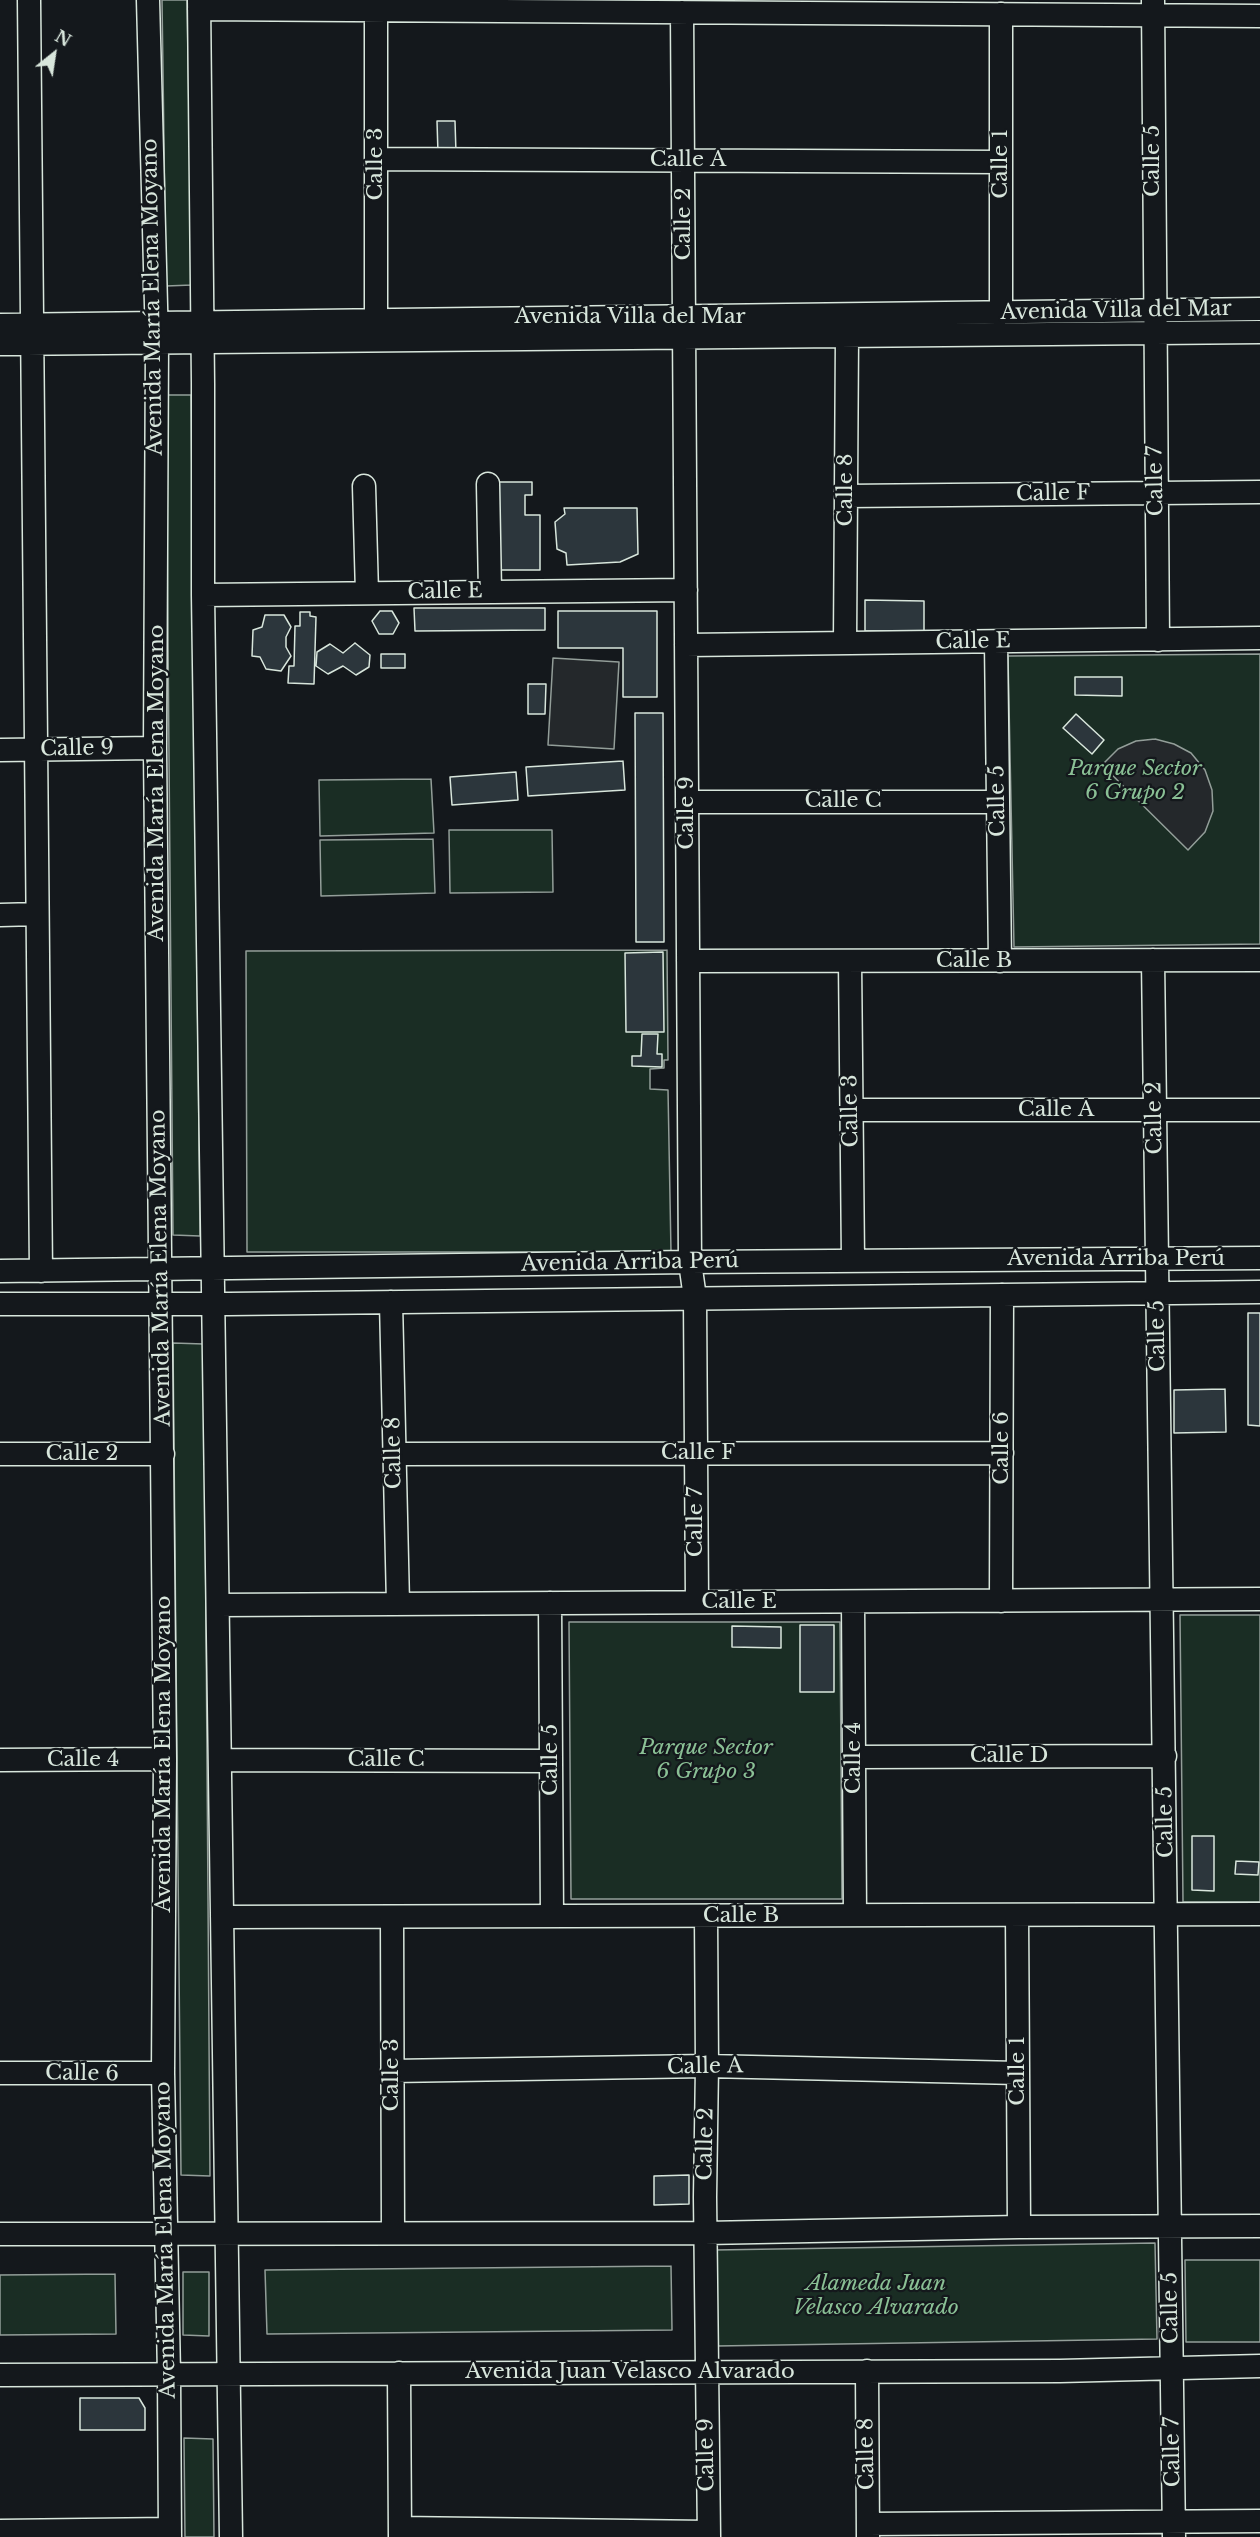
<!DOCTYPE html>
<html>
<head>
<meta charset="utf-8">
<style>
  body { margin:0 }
  #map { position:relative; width:1260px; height:2537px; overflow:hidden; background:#14181c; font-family:"Libre Baskerville",serif }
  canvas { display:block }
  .north { position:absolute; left:24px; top:24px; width:60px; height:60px; -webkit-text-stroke:4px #14181c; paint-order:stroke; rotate:30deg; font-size:16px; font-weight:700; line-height:24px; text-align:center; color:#d8e6dc }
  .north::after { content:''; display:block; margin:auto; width:21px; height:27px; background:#d8e6dc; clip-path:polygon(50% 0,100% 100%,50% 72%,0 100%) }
</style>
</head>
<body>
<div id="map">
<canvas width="1260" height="2537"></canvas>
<div class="north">N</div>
</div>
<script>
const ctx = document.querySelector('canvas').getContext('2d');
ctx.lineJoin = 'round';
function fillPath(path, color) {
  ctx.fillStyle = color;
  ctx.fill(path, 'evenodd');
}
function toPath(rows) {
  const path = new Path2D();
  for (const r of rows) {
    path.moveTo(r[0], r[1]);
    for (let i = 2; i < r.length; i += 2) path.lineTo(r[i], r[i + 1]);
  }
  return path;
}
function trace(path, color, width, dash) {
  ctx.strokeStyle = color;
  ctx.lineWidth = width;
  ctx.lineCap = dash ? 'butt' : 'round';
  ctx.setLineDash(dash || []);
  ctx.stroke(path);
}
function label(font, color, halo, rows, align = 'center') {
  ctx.font = font + ' "Libre Baskerville",serif';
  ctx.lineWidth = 4.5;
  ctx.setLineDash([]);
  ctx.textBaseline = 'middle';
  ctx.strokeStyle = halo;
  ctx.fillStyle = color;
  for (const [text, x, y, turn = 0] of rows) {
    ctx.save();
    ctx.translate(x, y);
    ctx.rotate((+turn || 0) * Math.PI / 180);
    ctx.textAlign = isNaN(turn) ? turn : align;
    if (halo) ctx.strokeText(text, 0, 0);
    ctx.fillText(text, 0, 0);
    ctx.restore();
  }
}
const green = toPath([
  [162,0,187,0,192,285,166,286,162,0],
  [166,395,191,395,200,1236,173,1235,166,395],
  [1260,654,1260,944,1014,947,1008,656,1260,654],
  [431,779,434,833,320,836,319,780,431,779],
  [449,830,552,830,553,892,450,893,449,830],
  [433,839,435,893,321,896,320,840,433,839],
  [667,950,668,1060,664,1060,664,1068,650,1069,650,1089,668,1090,671,1252,247,1252,246,951,667,950],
  [173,1343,204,1344,210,2176,181,2175,173,1343],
  [1180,1615,1260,1615,1260,1902,1183,1902,1180,1615],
  [569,1622,840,1622,842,1899,571,1899,569,1622],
  [1155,2243,1157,2339,716,2346,714,2250,1155,2243],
  [1185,2260,1260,2260,1260,2342,1186,2342,1185,2260],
  [671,2266,672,2330,267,2334,265,2270,671,2266],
  [183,2272,209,2272,209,2336,183,2335,183,2272],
  [115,2274,116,2334,0,2335,0,2275,115,2274],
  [184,2438,213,2439,214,2537,185,2537,184,2438]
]);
fillPath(green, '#1a2d24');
trace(green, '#939e99', 1.5);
const parking = toPath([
  [553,658,619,662,614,749,548,745,553,658],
  [1155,739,1174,744,1191,753,1205,770,1212,790,1213,811,1205,832,1188,850,1102,765,1118,749,1136,741,1155,739]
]);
fillPath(parking, '#24282b');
trace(parking, '#939e99', 1.5);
const building = toPath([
  [437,121,455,121,456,153,438,154,437,121],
  [498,482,532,482,532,495,525,495,525,515,540,515,540,570,498,570,498,482],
  [564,508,637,508,638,554,620,562,567,565,566,553,557,549,555,522,565,514,564,508],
  [865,600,924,601,924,631,865,631,865,600],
  [414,608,545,608,545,630,415,631,414,608],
  [380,611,392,611,399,623,393,634,379,634,372,621,380,611],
  [558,611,657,611,657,697,623,697,623,648,558,648,558,611],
  [300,612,310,612,310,616,316,617,314,684,288,683,289,666,294,666,295,626,300,626,300,612],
  [265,615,284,615,291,627,286,637,286,647,291,656,281,671,266,669,260,657,252,656,253,630,262,627,265,615],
  [355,643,370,655,369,667,356,675,343,666,328,674,316,666,317,652,330,644,343,653,355,643],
  [381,654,405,654,405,668,381,668,381,654],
  [1075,677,1122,677,1122,696,1075,695,1075,677],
  [528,684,546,684,545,714,528,714,528,684],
  [635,713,663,713,664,942,636,942,635,713],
  [1076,714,1104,740,1092,754,1063,728,1076,714],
  [623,761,625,790,528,796,526,767,623,761],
  [516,772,518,800,452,805,450,777,516,772],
  [663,952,664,1032,626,1032,625,953,663,952],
  [642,1034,658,1034,657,1054,662,1054,662,1067,632,1066,632,1056,641,1056,642,1034],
  [1248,1313,1260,1313,1260,1426,1248,1425,1248,1313],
  [1225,1389,1226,1432,1174,1433,1174,1390,1225,1389],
  [800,1625,834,1625,834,1692,800,1692,800,1625],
  [732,1626,781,1627,781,1648,732,1647,732,1626],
  [1192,1836,1214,1836,1214,1891,1192,1890,1192,1836],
  [1236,1861,1259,1862,1258,1875,1235,1874,1236,1861],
  [689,2175,689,2204,654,2205,654,2176,689,2175],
  [80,2398,139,2398,145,2408,145,2430,80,2430,80,2398]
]);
fillPath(building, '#2c363c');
trace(building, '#d8e6dc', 1.5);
const minor = toPath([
  [29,0,41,1271],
  [148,0,157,343,155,748,165,1759,163,2073,169,2375,170,2537],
  [199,0,203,383,203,595,231,2537],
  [1153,1,1158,640],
  [199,9,1260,16],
  [682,12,690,1262,695,1298,697,1602],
  [1001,14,1001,313],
  [376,159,1001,162],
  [376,319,376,10],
  [0,325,1260,309],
  [0,344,1260,332],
  [488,484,490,592],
  [364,486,367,593],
  [846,496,1260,492],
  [203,595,686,590],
  [996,642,1000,961],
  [845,643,847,336],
  [686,645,1260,638],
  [0,750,155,748],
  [687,802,998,802],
  [0,915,37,914],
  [1153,960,1174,2537],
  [688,961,1260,960],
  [850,961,853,1261],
  [851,1110,1260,1110],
  [0,1271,690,1262,1260,1258],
  [391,1302,398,1604],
  [0,1304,229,1304,1260,1292],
  [0,1454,163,1454],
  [394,1454,1002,1453],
  [1001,1601,1002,1295],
  [853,1602,855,1915],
  [550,1603,552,1916],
  [218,1605,1260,1599],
  [854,1757,1165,1756],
  [0,1760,165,1759],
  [220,1760,551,1761],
  [1017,1915,1019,2227],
  [706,1916,707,2066,705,2197,709,2537],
  [222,1917,1260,1914],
  [392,1917,393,2233],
  [392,2071,707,2066,1018,2073],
  [0,2073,163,2073],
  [0,2234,705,2233,1019,2227,1260,2226],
  [867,2371,868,2537],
  [399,2373,400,2537],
  [0,2375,1060,2371,1260,2366],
  [868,2524,1260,2521],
  [400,2528,708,2532],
  [0,2531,169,2529]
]);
trace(minor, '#d8e6dc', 25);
trace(minor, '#14181c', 22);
label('21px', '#d8e6dc', '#14181c', [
  ["Calle A",688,160],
  ["Calle 5",1153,161,-90],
  ["Calle 3",376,164,-90],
  ["Calle 1",1001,164,-90],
  ["Calle 2",684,224,-90],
  ["Avenida María Elena Moyano",153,297,-91],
  ["Avenida Villa del Mar",1116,311,-1],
  ["Avenida Villa del Mar",630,317],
  ["Calle 7",1156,481,-91],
  ["Calle 8",846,490,-90],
  ["Calle F",1053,494,-1],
  ["Calle E",445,592,-1],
  ["Calle E",973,642,-1],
  ["Calle 9",77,749,-1],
  ["Avenida María Elena Moyano",157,783,-90],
  ["Calle C",843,801],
  ["Calle 5",998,801,-91],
  ["Calle 9",687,813,-90],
  ["Calle B",974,961],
  ["Calle A",1056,1110],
  ["Calle 3",851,1111,-91],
  ["Calle 2",1155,1118,-91],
  ["Avenida Arriba Perú",1116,1259],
  ["Avenida Arriba Perú",630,1263,-1],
  ["Avenida María Elena Moyano",161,1268,-91],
  ["Calle 5",1158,1336,-91],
  ["Calle 6",1002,1448,-90],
  ["Calle 8",394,1453,-91],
  ["Calle F",698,1453],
  ["Calle 2",82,1454],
  ["Calle 7",696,1522,-90],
  ["Calle E",739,1602],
  ["Avenida María Elena Moyano",164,1754,-90],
  ["Calle D",1009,1756],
  ["Calle 4",854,1758,-90],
  ["Calle 4",83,1760],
  ["Calle C",386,1760],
  ["Calle 5",551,1760,-90],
  ["Calle 5",1166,1822,-91],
  ["Calle B",741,1916],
  ["Calle A",705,2067,-1],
  ["Calle 1",1018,2071,-90],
  ["Calle 6",82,2074,1],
  ["Calle 3",392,2075,-90],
  ["Calle 2",706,2144,-89],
  ["Avenida María Elena Moyano",166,2240,-91],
  ["Calle 5",1171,2308,-91],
  ["Avenida Juan Velasco Alvarado",630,2372],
  ["Calle 7",1173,2452,-91],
  ["Calle 8",867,2454,-91],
  ["Calle 9",707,2455,-91]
]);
label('italic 21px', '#8ac095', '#14181c', [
  ["Parque Sector",1135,769],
  ["6 Grupo 2",1135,793],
  ["Parque Sector",706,1748],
  ["6 Grupo 3",706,1772],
  ["Alameda Juan",876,2284],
  ["Velasco Alvarado",876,2308]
]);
</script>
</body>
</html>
